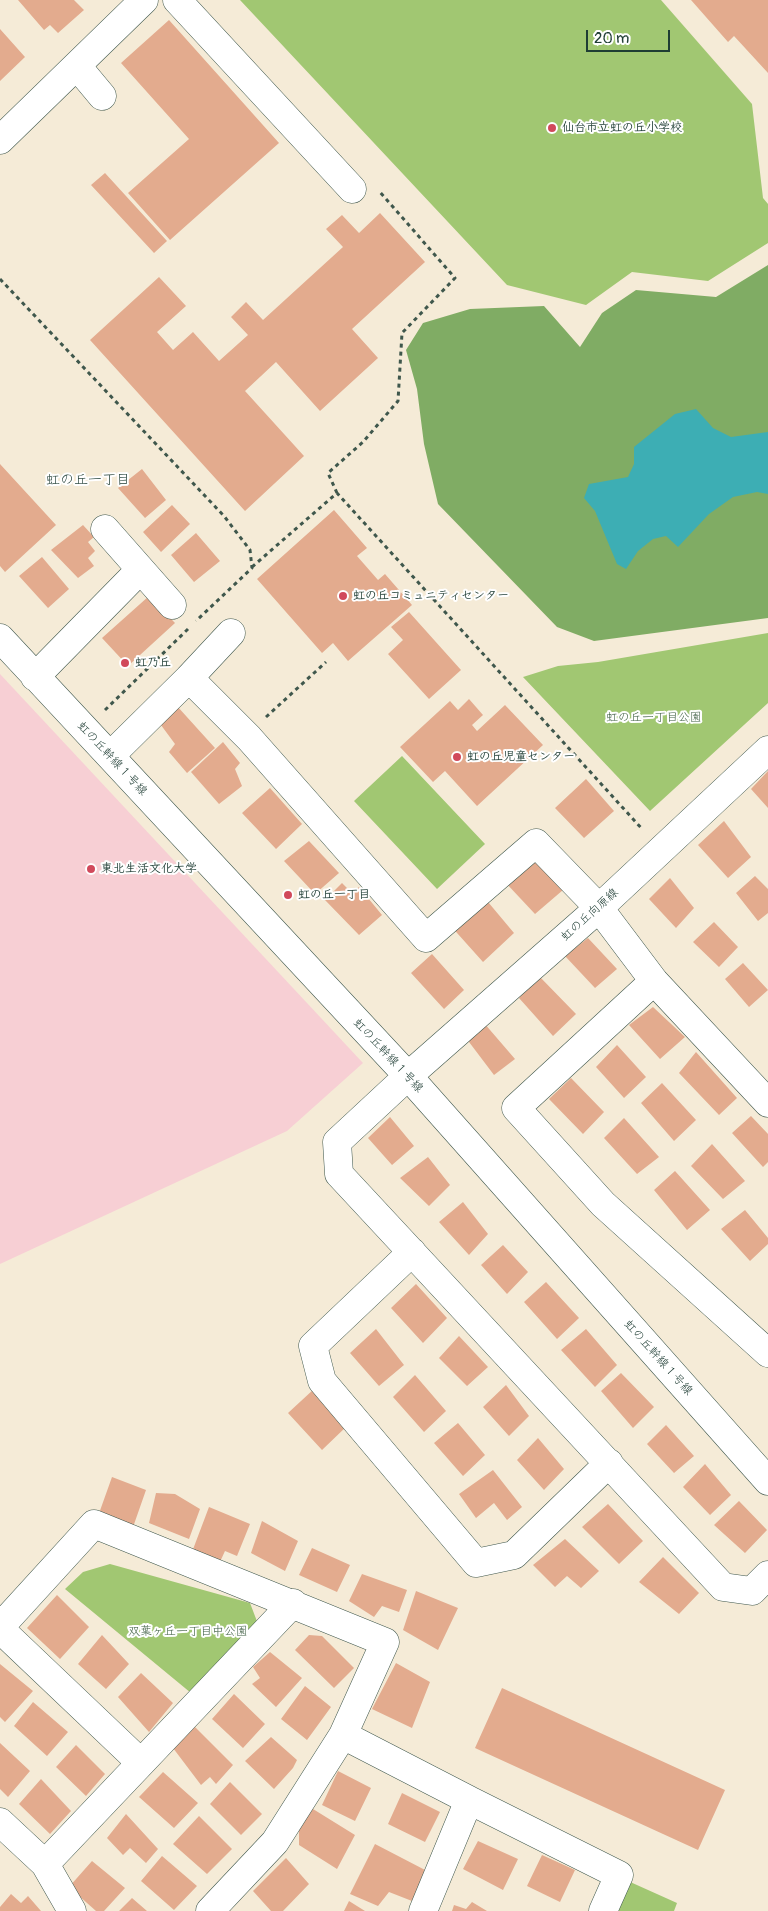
<!DOCTYPE html>
<html>
<head>
<meta charset="utf-8">
<style>
  body { margin:0 }
  #map { position:relative; width:768px; height:1911px; overflow:hidden; background:#f5ebd7; font-family:Pangolin,sans-serif }
  canvas { display:block }
  .scale { position:absolute; left:586px; top:30px; width:84px; height:22px; box-sizing:border-box; border:2px solid #1f3d34; border-top:0; padding-left:6px; font-size:15px; line-height:18px; white-space:nowrap; color:#1f3d34; -webkit-text-stroke:4px #fff; paint-order:stroke }
</style>
</head>
<body>
<div id="map">
<canvas width="768" height="1911"></canvas>
<div class="scale">20 m</div>
</div>
<script>
const ctx = document.querySelector('canvas').getContext('2d');
ctx.lineJoin = 'round';
function fillPath(path, color) {
  ctx.fillStyle = color;
  ctx.fill(path, 'evenodd');
}
function toPath(rows) {
  const path = new Path2D();
  for (const r of rows) {
    path.moveTo(r[0], r[1]);
    for (let i = 2; i < r.length; i += 2) path.lineTo(r[i], r[i + 1]);
  }
  return path;
}
function trace(path, color, width, dash) {
  ctx.strokeStyle = color;
  ctx.lineWidth = width;
  ctx.lineCap = dash ? 'butt' : 'round';
  ctx.setLineDash(dash || []);
  ctx.stroke(path);
}
function label(font, color, halo, rows, align = 'center') {
  ctx.font = font + ' Pangolin,"Klee One",sans-serif';
  ctx.lineWidth = 4;
  ctx.setLineDash([]);
  ctx.textBaseline = 'middle';
  ctx.strokeStyle = halo;
  ctx.fillStyle = color;
  for (const [text, x, y, turn = 0] of rows) {
    ctx.save();
    ctx.translate(x, y);
    ctx.rotate((+turn || 0) * Math.PI / 180);
    ctx.textAlign = isNaN(turn) ? turn : align;
    if (halo) ctx.strokeText(text, 0, 0);
    ctx.fillText(text, 0, 0);
    ctx.restore();
  }
}
fillPath(toPath([
  [0,674,363,1063,287,1131,0,1264]
]), '#f7cfd4');
fillPath(toPath([
  [240,0,661,0,752,104,763,198,768,204,768,243,708,281,632,272,586,305,507,285],
  [768,633,768,703,650,811,523,677,558,666,598,662],
  [402,756,485,844,437,889,354,801],
  [110,1564,250,1603,258,1624,191,1693,65,1589,83,1572],
  [628,1881,677,1903,674,1911,614,1911]
]), '#a1c772');
fillPath(toPath([
  [768,265,768,618,594,641,557,627,438,504,424,444,417,389,406,350,423,323,470,309,544,306,580,347,602,313,636,290,716,297]
]), '#80ac64');
fillPath(toPath([
  [696,409,713,428,731,437,768,432,768,494,757,492,733,497,709,514,678,547,666,536,653,539,638,551,626,569,617,564,595,511,584,498,589,484,628,477,634,464,634,447,675,414]
]), '#3daeb4');
fillPath(toPath([
  [18,0,74,0,84,10,58,33,50,25,44,30],
  [691,0,768,0,768,73,734,36,728,42],
  [169,20,279,143,170,240,128,193,189,139,121,63],
  [0,29,25,57,0,81],
  [105,173,167,241,154,253,91,185],
  [380,213,425,262,352,329,378,358,320,411,276,362,245,391,304,456,245,511,90,340,159,277,186,306,157,332,173,350,193,332,219,361,248,335,231,317,246,302,263,320,343,247,326,229,342,215,359,233],
  [0,464,56,525,5,572,0,566],
  [142,469,166,500,145,518,118,488],
  [172,505,190,524,161,552,143,532],
  [334,510,367,548,357,556,378,580,385,574,412,605,348,661,333,643,322,653,257,579],
  [83,525,94,537,88,542,95,551,88,558,94,566,78,578,51,550],
  [196,533,220,561,194,582,171,555],
  [42,557,69,589,48,608,19,576],
  [149,596,175,623,128,666,102,638],
  [409,612,461,670,429,699,388,654,403,640,391,627],
  [469,699,483,715,472,725,477,731,505,705,543,745,477,806,445,771,433,782,400,747,450,701,458,710],
  [177,706,215,748,187,773,169,752,175,744,158,721],
  [223,742,240,763,235,769,242,786,219,804,191,772],
  [768,771,768,808,751,789],
  [586,779,614,811,584,838,555,808],
  [270,788,302,824,276,849,242,813],
  [724,821,751,857,728,878,698,845],
  [309,841,339,873,315,894,284,861],
  [531,856,563,890,535,914,505,882],
  [755,876,768,889,768,913,758,921,736,893],
  [670,878,694,908,676,928,649,899],
  [342,883,352,893,359,887,382,915,359,935,325,900],
  [483,896,514,933,483,962,449,924],
  [714,922,738,947,719,967,693,942],
  [588,938,617,969,595,988,565,956],
  [432,954,464,990,444,1009,411,973],
  [743,963,768,990,749,1007,725,979],
  [539,976,576,1014,553,1036,519,998],
  [653,1007,685,1037,660,1059,629,1025],
  [484,1023,515,1059,494,1075,466,1038],
  [617,1045,646,1077,624,1098,596,1067],
  [696,1052,737,1098,719,1115,679,1073],
  [571,1078,604,1112,583,1134,549,1099],
  [662,1083,696,1120,674,1141,641,1103],
  [751,1116,768,1134,768,1162,763,1167,732,1133],
  [390,1117,414,1146,392,1165,368,1138],
  [624,1118,659,1157,637,1174,604,1138],
  [712,1144,745,1181,723,1199,691,1166],
  [428,1157,450,1185,429,1206,400,1178],
  [675,1171,710,1210,687,1230,654,1190],
  [463,1202,488,1234,469,1255,439,1222],
  [745,1210,768,1238,768,1244,750,1261,721,1229],
  [503,1245,528,1272,507,1294,481,1265],
  [546,1282,579,1318,557,1339,524,1302],
  [416,1284,447,1318,423,1343,391,1308],
  [376,1329,404,1365,379,1386,350,1353],
  [586,1329,617,1365,595,1387,561,1350],
  [459,1336,488,1367,467,1386,439,1358],
  [621,1373,654,1407,633,1428,601,1391],
  [415,1375,446,1411,424,1432,393,1397],
  [506,1385,529,1416,509,1436,483,1407],
  [314,1389,347,1426,322,1450,288,1413],
  [458,1423,485,1455,463,1476,434,1443],
  [666,1425,694,1456,674,1473,647,1444],
  [538,1438,564,1469,544,1490,517,1460],
  [705,1464,731,1495,710,1515,683,1487],
  [493,1470,522,1507,507,1520,494,1503,476,1518,459,1494],
  [112,1477,146,1490,132,1530,97,1519],
  [156,1493,175,1494,200,1509,189,1539,149,1523],
  [739,1501,767,1530,745,1553,714,1525],
  [608,1504,643,1541,619,1564,582,1527],
  [209,1507,250,1524,237,1556,225,1551,219,1564,192,1552],
  [262,1521,298,1541,285,1571,251,1553],
  [565,1539,599,1571,581,1588,567,1576,555,1587,533,1565],
  [312,1548,350,1565,337,1592,299,1575],
  [663,1557,699,1593,679,1614,639,1582],
  [362,1574,407,1590,399,1612,382,1606,374,1617,349,1601],
  [416,1591,458,1608,438,1650,403,1630],
  [57,1595,89,1627,60,1659,27,1628],
  [102,1635,129,1664,106,1689,78,1664],
  [309,1635,322,1636,354,1668,334,1688,295,1650],
  [270,1652,302,1678,276,1707,252,1684,260,1678,253,1667],
  [396,1663,430,1682,412,1728,372,1709],
  [0,1664,33,1691,5,1722,0,1717],
  [141,1673,173,1703,149,1732,118,1697],
  [305,1686,331,1707,307,1740,281,1719],
  [502,1688,725,1790,698,1850,475,1748],
  [234,1694,265,1724,243,1748,212,1719],
  [33,1702,68,1732,47,1756,14,1726],
  [195,1727,233,1765,216,1784,210,1777,201,1785,173,1748],
  [271,1737,297,1760,293,1768,274,1789,245,1761],
  [0,1743,30,1771,8,1797,0,1789],
  [76,1745,105,1774,86,1796,56,1767],
  [338,1771,371,1788,355,1821,322,1805],
  [163,1772,198,1803,174,1828,139,1797],
  [41,1779,71,1811,50,1834,19,1804],
  [230,1782,262,1814,241,1835,210,1804],
  [402,1793,440,1812,425,1842,388,1824],
  [313,1809,355,1835,337,1869,299,1845,299,1827],
  [126,1814,158,1849,146,1863,130,1848,123,1855,107,1838],
  [199,1816,232,1849,207,1874,173,1844],
  [478,1841,518,1859,503,1890,463,1869],
  [375,1844,427,1871,412,1901,389,1892,378,1906,350,1894],
  [542,1855,575,1870,560,1902,527,1886],
  [162,1856,197,1886,174,1910,141,1881],
  [286,1858,309,1884,283,1911,271,1911,253,1891],
  [92,1861,125,1888,104,1911,96,1911,69,1887],
  [11,1894,21,1903,28,1896,41,1911,0,1911,0,1907],
  [132,1898,147,1911,119,1911],
  [349,1901,365,1911,344,1911],
  [472,1902,487,1911,452,1911,454,1905,466,1909]
]), '#e3ab8e');
const minor = toPath([
  [177,0,352,189],
  [77,66,102,96],
  [0,140,144,0],
  [105,529,172,605],
  [0,638,408,1076,768,1481],
  [35,677,140,570],
  [189,678,231,633],
  [768,750,599,908,408,1076,337,1142,339,1174,723,1587,752,1591,768,1575],
  [110,756,189,678,249,738,426,938,536,843,599,908,654,981,768,1103],
  [654,981,516,1108,603,1204,768,1353],
  [412,1252,313,1346,322,1381,476,1563,514,1555,609,1463],
  [0,1627,94,1524,385,1642,343,1735,469,1800,423,1911],
  [0,1629,140,1762],
  [469,1800,619,1875,603,1911],
  [0,1822,45,1864,72,1911],
  [45,1864,293,1603],
  [210,1911,275,1842,343,1735]
]);
trace(minor, '#3f574c', 29);
trace(toPath([
  [0,279,224,516,250,550,252,568,196,621],
  [337,493,328,473,363,442,398,401,402,333,455,278,380,192],
  [252,567,337,493,643,830],
  [105,710,188,629],
  [266,717,326,662]
]), '#3f574c', 3, [4, 4]);
trace(minor, '#fff', 28);
for (const [x, y, r, color] of [
  [552,128,5,"#d1495b"],
  [343,596,5,"#d1495b"],
  [125,663,5,"#d1495b"],
  [457,757,5,"#d1495b"],
  [91,869,5,"#d1495b"],
  [288,895,5,"#d1495b"]
]) {
  const dot = new Path2D();
  dot.arc(x, y, r, 0, 2 * Math.PI);
  ctx.fillStyle = color;
  ctx.fill(dot);
  trace(dot, '#fff', 2);
}
label('bold 12px', '#1f3d34', '#fff', [
  ["仙台市立虹の丘小学校",562,128],
  ["虹の丘コミュニティセンター",353,596],
  ["虹乃丘",135,663],
  ["虹の丘児童センター",467,757],
  ["東北生活文化大学",101,869],
  ["虹の丘一丁目",298,895]
], 'left');
label('12px', '#406044', '#fff', [
  ["虹の丘一丁目公園",654,718],
  ["双葉ヶ丘一丁目中公園",188,1632]
]);
label('12px', '#1f3d34', '#fff', [
  ["虹の丘幹線１号線",112,759,47],
  ["虹の丘向原線",590,915,-42],
  ["虹の丘幹線１号線",388,1056,47],
  ["虹の丘幹線１号線",658,1358,48]
]);
label('14px', '#1f3d34', '#fff', [
  ["虹の丘一丁目",88,480]
]);
</script>
</body>
</html>
